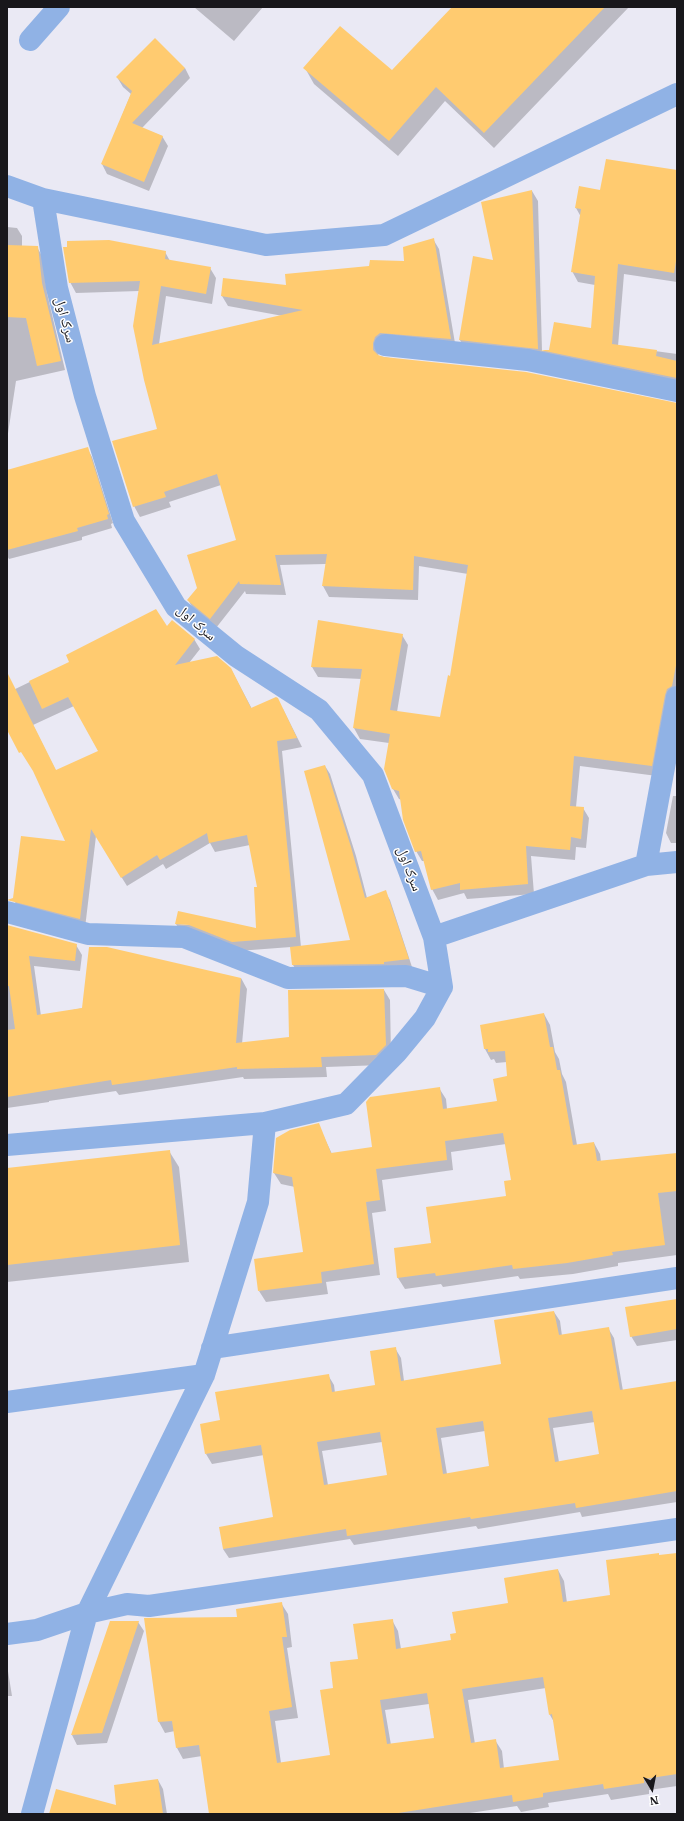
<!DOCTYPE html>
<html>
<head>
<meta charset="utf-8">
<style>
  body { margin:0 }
  #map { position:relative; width:684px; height:1821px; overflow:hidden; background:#eae9f4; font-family:"IBM Plex Serif",serif }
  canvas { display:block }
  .frame { position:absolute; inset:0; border:8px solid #18171b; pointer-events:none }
  .north { position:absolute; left:632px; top:1769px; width:40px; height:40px; -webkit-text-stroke:3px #fff; paint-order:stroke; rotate:170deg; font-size:11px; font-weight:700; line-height:16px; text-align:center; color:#18171b }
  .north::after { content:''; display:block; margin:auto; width:14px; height:18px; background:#18171b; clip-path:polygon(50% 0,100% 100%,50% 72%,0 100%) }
</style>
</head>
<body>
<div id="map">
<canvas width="684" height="1821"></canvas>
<div class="frame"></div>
<div class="north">N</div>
</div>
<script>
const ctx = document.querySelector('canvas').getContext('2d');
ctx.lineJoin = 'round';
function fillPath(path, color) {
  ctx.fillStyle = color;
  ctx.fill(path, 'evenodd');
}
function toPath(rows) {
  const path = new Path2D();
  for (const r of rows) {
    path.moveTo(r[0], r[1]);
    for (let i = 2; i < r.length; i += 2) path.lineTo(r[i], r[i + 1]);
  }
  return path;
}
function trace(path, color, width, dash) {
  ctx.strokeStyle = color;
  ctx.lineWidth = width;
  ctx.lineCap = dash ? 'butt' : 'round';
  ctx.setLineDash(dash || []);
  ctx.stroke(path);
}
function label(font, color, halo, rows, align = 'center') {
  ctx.font = font + ' "IBM Plex Serif","Noto Naskh Arabic",serif';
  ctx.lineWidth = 3;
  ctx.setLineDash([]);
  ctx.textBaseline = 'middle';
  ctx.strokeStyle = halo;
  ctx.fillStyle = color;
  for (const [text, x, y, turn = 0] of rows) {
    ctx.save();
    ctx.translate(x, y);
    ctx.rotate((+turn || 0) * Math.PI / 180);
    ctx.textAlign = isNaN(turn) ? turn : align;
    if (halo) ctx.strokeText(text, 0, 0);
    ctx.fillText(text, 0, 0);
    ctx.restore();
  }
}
fillPath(toPath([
  [194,7,263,7,234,41],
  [453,7,629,7,494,148,445,101,398,156,314,84,305,68,392,72],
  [185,68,190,78,142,128,162,136,168,146,149,191,107,174,102,164,131,94,123,87,117,77],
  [677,171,677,282,624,274,618,346,677,354,677,387,465,350,460,340,494,261,532,191,538,201,542,351,550,351,592,329,595,285,578,282,572,271,581,217,576,208,601,191],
  [7,227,17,228,22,236,22,247,37,247,42,256,47,293,65,370,16,381,7,440],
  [433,239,439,249,456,349,381,348,378,356,677,404,677,697,657,776,580,766,576,807,583,808,589,818,586,848,576,847,575,860,531,856,534,894,467,899,464,893,438,900,432,889,425,861,422,861,416,851,402,800,399,799,393,789,389,743,360,739,354,728,362,679,318,677,312,667,319,622,402,635,408,645,397,712,441,718,451,677,468,574,419,566,418,600,329,597,323,586,326,564,280,565,286,595,246,594,245,591,216,628,194,610,188,600,238,541,221,485,169,502,171,507,140,517,134,506,159,430,139,291,76,293,70,282,165,252,170,261,210,268,216,278,212,304,166,296,159,344,283,316,228,306,222,296,287,286,370,267,405,262],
  [87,448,92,457,113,523,111,524,112,528,82,537,82,540,9,559,7,556,7,471],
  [167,628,194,639,200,649,189,663,231,669,252,709,283,709,302,747,282,751,301,947,351,941,325,766,330,774,356,856,367,898,385,892,390,900,412,967,298,973,293,965,291,947,238,951,181,933,176,924,257,930,258,888,250,845,215,852,210,843,166,869,163,864,127,886,96,836,85,928,19,910,14,900,67,842,34,771,7,721,7,693,71,662],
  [74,706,99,752,56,771,33,725],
  [673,796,677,796,677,843,671,843,666,833],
  [7,928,76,945,82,955,80,971,34,966,41,1016,241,978,247,989,242,1044,291,1038,384,990,390,1000,391,1056,382,1065,326,1067,327,1077,244,1079,243,1077,119,1095,116,1091,49,1101,49,1102,7,1108],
  [544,1014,550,1025,555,1052,559,1059,562,1074,566,1082,577,1145,594,1143,600,1154,601,1162,677,1154,677,1255,618,1263,618,1266,573,1274,520,1279,518,1276,443,1287,441,1284,405,1289,398,1278,395,1249,432,1244,507,1197,512,1181,506,1144,451,1152,453,1170,382,1180,386,1211,372,1213,380,1275,326,1282,328,1294,266,1302,259,1291,304,1253,295,1187,281,1184,274,1173,318,1124,332,1154,373,1148,439,1088,446,1099,447,1109,498,1102,509,1077,507,1062,496,1063,494,1059,491,1060,485,1049],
  [169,1151,179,1167,189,1262,7,1282,7,1169],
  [677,1300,677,1340,637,1346,631,1336],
  [554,1312,560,1321,562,1336,608,1328,614,1338,623,1391,677,1382,677,1502,582,1517,580,1512,478,1529,476,1526,354,1545,350,1539,229,1558,223,1549,274,1518,264,1455,212,1464,206,1454,221,1421,328,1375,334,1385,335,1393,377,1386,395,1348,401,1358,404,1381,502,1365],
  [595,1422,601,1455,559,1462,553,1428],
  [485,1431,490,1467,447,1474,441,1438],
  [382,1442,388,1476,328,1485,322,1451],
  [658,1554,660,1556,677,1554,677,1786,649,1790,649,1794,611,1800,608,1794,548,1803,549,1807,521,1812,517,1806,463,1814,210,1814,202,1756,183,1759,177,1748,175,1731,165,1733,159,1722,146,1619,238,1618,281,1603,288,1614,292,1647,287,1648,298,1718,275,1721,281,1763,331,1756,334,1689,392,1620,398,1631,401,1649,452,1641,457,1634,509,1604,558,1570,564,1581,567,1603,612,1596],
  [546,1688,550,1715,554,1722,560,1761,504,1769,502,1751,495,1740,475,1744,468,1700],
  [429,1704,435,1739,391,1745,385,1710],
  [111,1622,138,1622,144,1631,107,1743,77,1745,72,1735],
  [7,1665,12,1696,7,1696],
  [158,1780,163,1789,167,1814,50,1814,117,1807]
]), '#0003');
fillPath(toPath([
  [452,7,605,7,484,133,436,87,389,141,303,68,340,26,392,70],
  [155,38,185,68,132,123,163,136,144,182,101,164,132,91,116,77],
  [606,159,677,170,677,255,674,273,618,264,612,344,657,350,656,356,677,361,677,378,540,350,549,350,554,322,591,328,595,276,571,272,581,209,575,208,579,186,600,190],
  [532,190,538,349,459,340,473,256,493,260,481,202],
  [434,238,451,339,380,333,375,337,373,343,373,350,378,355,384,357,526,372,677,403,677,660,672,686,667,689,665,695,652,766,574,756,570,806,584,807,581,839,571,837,570,850,526,846,528,884,460,890,460,883,431,890,421,851,415,852,403,820,399,791,392,789,384,769,390,734,353,728,362,669,311,667,318,620,403,634,390,710,440,717,448,675,450,676,468,565,414,556,413,590,322,586,327,554,275,555,281,585,240,584,239,581,210,619,187,600,197,588,187,555,236,540,217,474,164,492,166,497,133,507,112,441,157,429,144,380,133,326,140,281,69,283,63,247,67,247,67,241,109,240,166,251,165,259,211,267,206,294,161,286,152,345,303,310,221,296,223,278,286,285,285,274,369,266,370,260,404,261,403,247],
  [7,245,38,246,42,283,61,361,37,366,26,318,7,317],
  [88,447,109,514,107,515,108,519,77,528,78,531,7,550,7,470],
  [156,609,167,626,172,620,195,639,175,665,217,656,231,668,251,708,276,697,278,698,297,738,277,741,296,937,232,942,189,925,175,924,178,911,256,928,254,887,257,887,247,835,209,843,207,833,160,860,157,855,121,878,91,829,80,919,7,900,13,898,21,836,65,841,33,771,21,752,19,753,7,730,7,672,56,770,98,751,68,697,42,709,29,681,69,662,66,655],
  [325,765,351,847,365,898,386,890,409,959,384,962,384,964,292,965,290,947,350,940,304,771],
  [7,925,77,944,75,961,29,956,37,1015,82,1008,89,947,107,947,241,978,236,1043,289,1037,288,990,384,989,386,1045,376,1055,321,1057,322,1067,237,1069,237,1067,112,1085,111,1080,7,1097,7,1030,15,1029,9,986,7,986],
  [544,1013,550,1047,553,1047,557,1070,560,1070,573,1145,594,1142,597,1161,677,1153,677,1191,658,1193,665,1245,612,1252,613,1255,567,1263,513,1269,512,1265,436,1276,435,1273,397,1278,394,1248,431,1243,426,1207,506,1196,504,1181,511,1180,503,1133,445,1141,447,1160,376,1169,380,1200,366,1202,374,1264,321,1272,322,1283,258,1291,254,1259,303,1252,292,1177,273,1173,276,1138,290,1130,319,1123,331,1153,372,1147,366,1102,370,1097,440,1087,443,1109,497,1101,493,1079,507,1076,505,1051,488,1052,488,1049,484,1049,480,1025],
  [170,1150,180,1245,7,1265,7,1168],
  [677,1299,677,1329,630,1337,625,1307],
  [554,1311,559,1335,609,1327,620,1390,677,1381,677,1491,576,1508,575,1503,471,1519,470,1517,347,1536,346,1529,223,1549,219,1527,273,1517,261,1445,205,1454,200,1424,220,1420,215,1392,329,1374,332,1392,375,1385,370,1351,396,1347,401,1381,501,1364,494,1320],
  [592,1411,599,1454,555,1462,548,1418],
  [483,1421,489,1466,443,1474,436,1428],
  [380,1432,387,1475,324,1485,317,1442],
  [659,1553,659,1555,677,1553,677,1774,644,1779,644,1783,604,1789,603,1784,543,1793,543,1797,513,1802,512,1795,392,1814,209,1814,199,1745,176,1748,172,1721,158,1722,144,1618,237,1617,236,1609,282,1602,287,1637,282,1637,292,1707,269,1711,277,1763,330,1755,320,1690,333,1688,330,1662,358,1659,353,1624,393,1619,396,1649,451,1640,450,1634,456,1633,452,1612,508,1603,504,1578,558,1569,563,1602,610,1595,606,1560],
  [543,1677,549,1715,552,1714,559,1760,500,1768,496,1739,471,1743,462,1689],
  [427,1693,434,1738,387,1744,380,1700],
  [110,1621,139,1621,102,1733,71,1735],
  [158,1779,163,1814,49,1814,56,1789,116,1805,114,1785]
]), '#ffcb70');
trace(toPath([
  [30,40,59,7],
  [7,186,43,199,266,245,384,235,677,94],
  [43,199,57,288,85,396,124,521,176,607,236,656,319,710,373,775,434,937,442,987],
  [385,345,528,360,677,391],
  [646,865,677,697],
  [7,912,88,934,184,937,288,978,406,976,442,987],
  [434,937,646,865,677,862],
  [7,1145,265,1123,346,1104,397,1052,425,1018,442,987],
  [212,1348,677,1278],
  [7,1402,204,1375],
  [7,1634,37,1630,87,1613,127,1604,149,1606,677,1529],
  [32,1814,87,1613,204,1375,258,1202,265,1123]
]), '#90b2e5', 22);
label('14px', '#18171b', '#fff', [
  ["سرک اول",65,320,75],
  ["سرک اول",196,623,41],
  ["سرک اول",409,869,69]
]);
</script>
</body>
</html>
